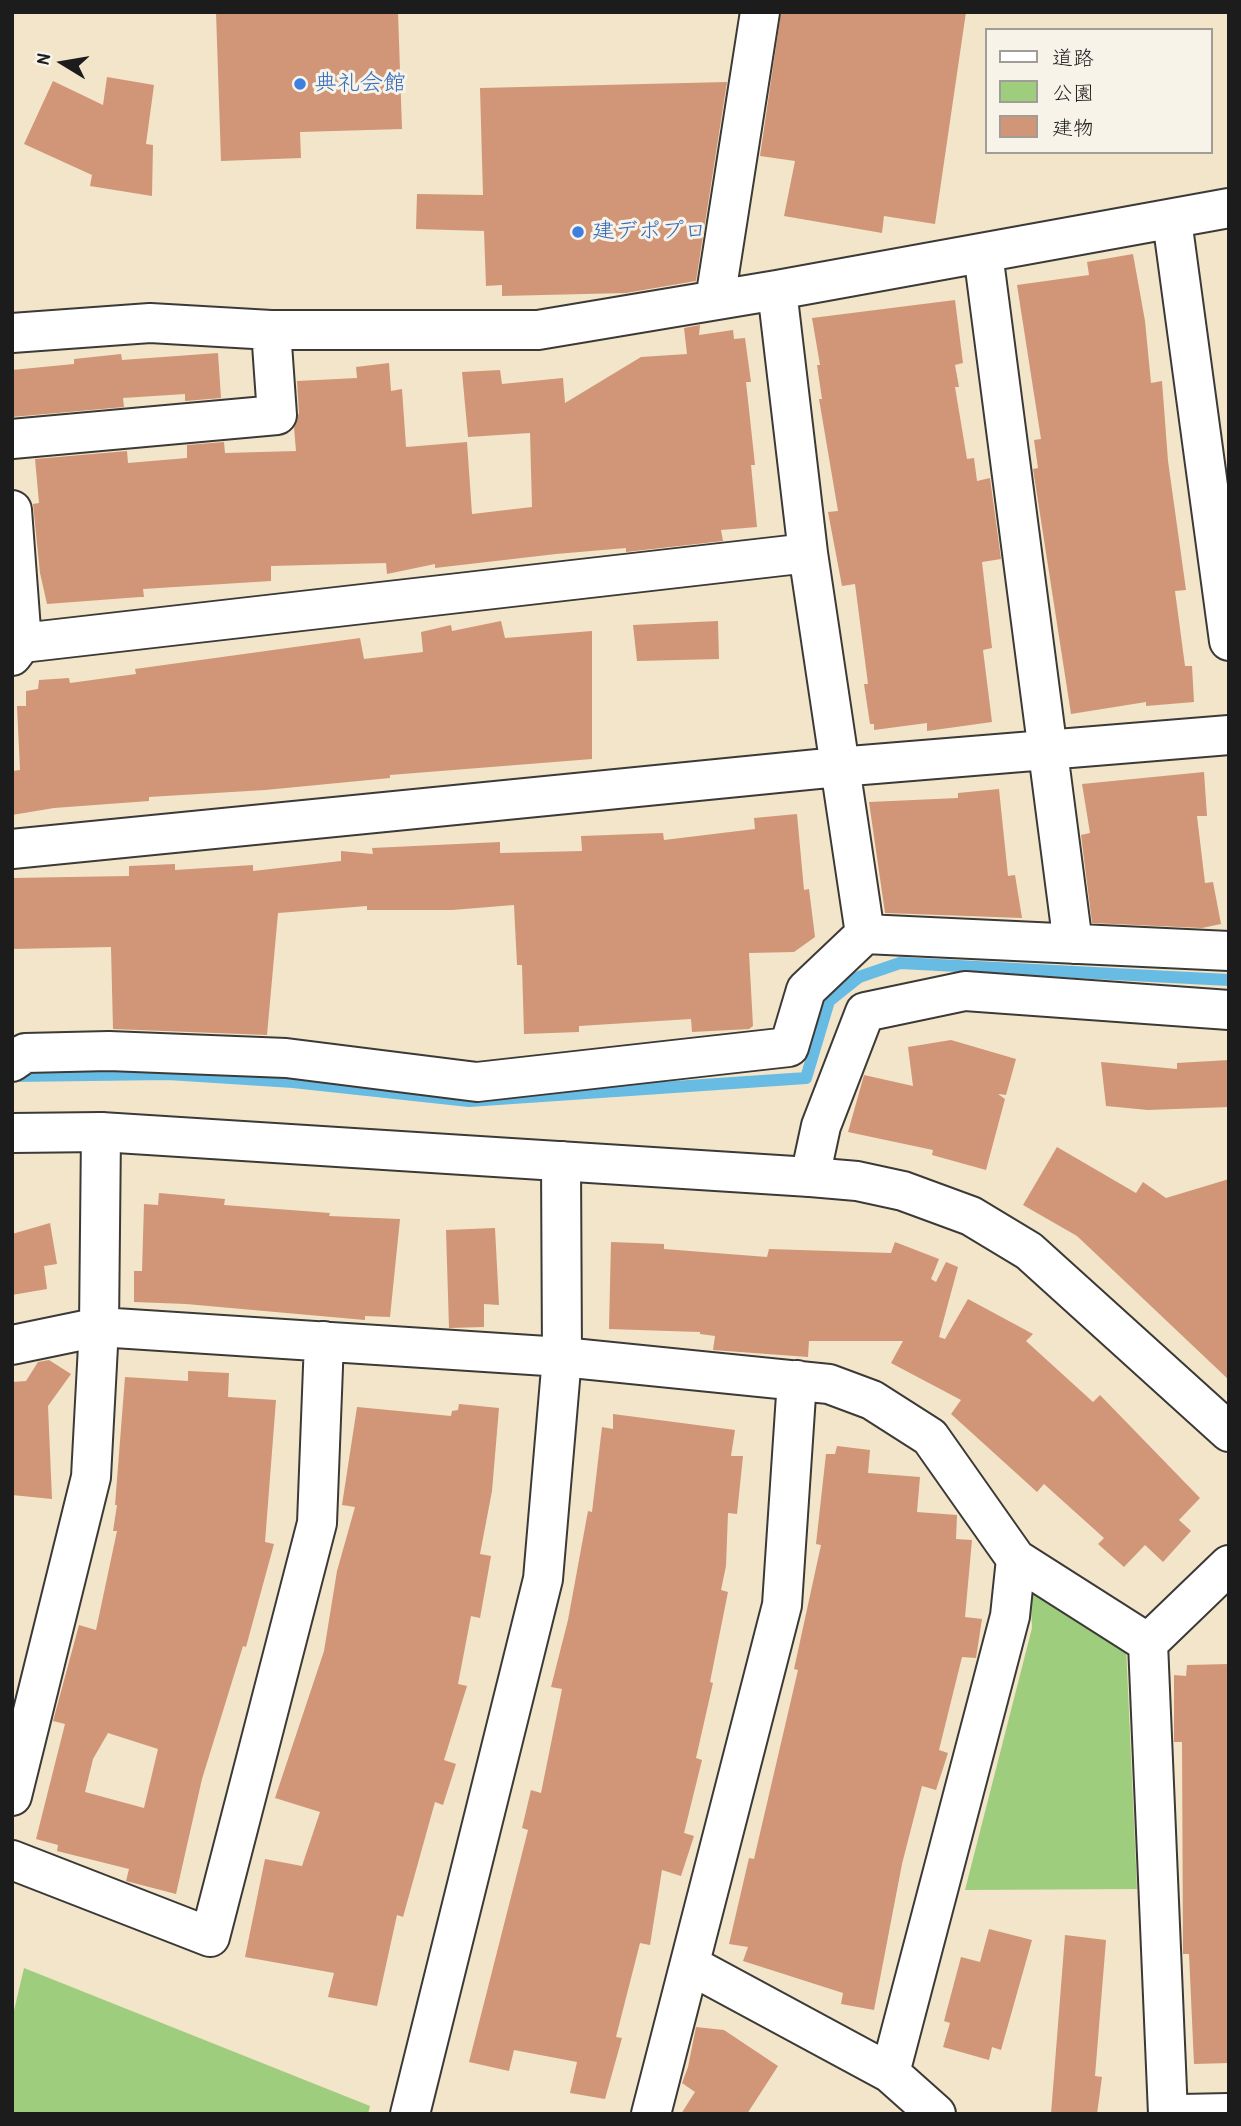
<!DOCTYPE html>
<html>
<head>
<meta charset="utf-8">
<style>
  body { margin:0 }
  #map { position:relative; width:1241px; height:2126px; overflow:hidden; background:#f2e5ca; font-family:"Patrick Hand","Klee One",sans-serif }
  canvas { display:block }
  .frame { position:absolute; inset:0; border:14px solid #1c1c1c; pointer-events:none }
  .legend { position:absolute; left:985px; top:28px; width:228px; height:126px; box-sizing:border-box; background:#f7f3e8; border:2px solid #9f9d96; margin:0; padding:9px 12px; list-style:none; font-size:21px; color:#1c1c1c }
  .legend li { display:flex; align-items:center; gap:14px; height:35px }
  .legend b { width:35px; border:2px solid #9f9d96 }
  .north { position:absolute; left:28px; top:28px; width:70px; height:70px; -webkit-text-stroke:5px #f7f3e8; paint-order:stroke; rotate:281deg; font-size:19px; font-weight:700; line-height:28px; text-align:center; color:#1c1c1c }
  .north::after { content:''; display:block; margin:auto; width:24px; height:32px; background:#1c1c1c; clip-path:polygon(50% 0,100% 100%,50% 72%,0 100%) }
</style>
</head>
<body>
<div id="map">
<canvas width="1241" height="2126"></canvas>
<div class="frame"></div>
<ul class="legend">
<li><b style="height:9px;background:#fff"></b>道路</li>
<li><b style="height:19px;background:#9ece7d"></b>公園</li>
<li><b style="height:19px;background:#d09677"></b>建物</li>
</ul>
<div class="north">N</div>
</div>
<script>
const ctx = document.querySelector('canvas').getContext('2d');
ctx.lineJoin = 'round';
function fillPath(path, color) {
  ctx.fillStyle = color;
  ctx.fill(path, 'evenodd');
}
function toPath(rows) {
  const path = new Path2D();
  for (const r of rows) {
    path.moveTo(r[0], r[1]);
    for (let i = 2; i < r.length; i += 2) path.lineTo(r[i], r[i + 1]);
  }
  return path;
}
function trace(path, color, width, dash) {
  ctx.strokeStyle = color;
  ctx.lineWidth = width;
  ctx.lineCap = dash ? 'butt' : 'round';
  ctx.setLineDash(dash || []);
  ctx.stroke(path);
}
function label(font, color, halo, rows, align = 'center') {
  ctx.font = font + ' "Patrick Hand","Klee One",sans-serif';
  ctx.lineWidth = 6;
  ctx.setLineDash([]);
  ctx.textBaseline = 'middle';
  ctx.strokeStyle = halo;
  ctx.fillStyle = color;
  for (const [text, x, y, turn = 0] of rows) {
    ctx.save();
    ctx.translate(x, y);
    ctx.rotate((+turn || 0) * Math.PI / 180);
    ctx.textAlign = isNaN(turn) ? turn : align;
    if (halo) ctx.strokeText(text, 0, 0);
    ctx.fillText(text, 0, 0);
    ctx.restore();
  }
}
fillPath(toPath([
  [1030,1581,1126,1646,1137,1889,965,1890,1032,1628],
  [24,1968,370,2106,368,2114,12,2114,12,2019]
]), '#9ece7d');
trace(toPath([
  [12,1076,168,1074,293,1082,469,1101,806,1078,829,1001,859,977,900,963,1229,980]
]), '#68bce4', 12);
fillPath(toPath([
  [216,12,398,12,402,129,300,132,301,158,221,161],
  [781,12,966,12,935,224,884,216,882,233,784,216,795,161,760,156],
  [107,77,154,85,146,144,153,145,152,196,90,186,92,175,24,144,53,81,103,105],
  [727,82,696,281,626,293,502,296,502,285,486,286,484,231,416,229,417,194,483,195,480,88],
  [1133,254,1145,321,1151,383,1162,381,1168,461,1186,590,1175,591,1185,666,1192,666,1194,702,1146,706,1146,702,1071,714,1033,469,1038,468,1034,440,1041,439,1017,285,1089,275,1087,262],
  [955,300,963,363,955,365,959,387,955,387,967,459,974,458,977,481,990,478,1001,559,982,562,992,648,983,650,992,722,927,731,927,723,874,730,874,724,870,724,864,684,868,684,855,584,842,586,828,512,838,511,819,399,822,399,817,365,820,365,812,318],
  [700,325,699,335,733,330,734,339,745,338,751,382,746,382,755,465,751,465,757,527,721,530,723,541,626,552,626,548,556,554,435,568,435,564,387,574,386,563,271,566,271,581,143,589,144,597,140,597,47,604,40,573,33,504,39,503,35,459,127,451,128,463,187,458,187,445,224,442,225,453,296,451,294,427,299,413,297,381,357,378,356,367,389,363,391,391,402,389,406,447,467,442,472,514,532,507,530,433,468,437,462,372,500,370,502,384,563,378,565,403,641,357,687,354,684,328],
  [218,353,221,398,185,401,185,394,123,398,124,407,12,417,12,370,74,364,74,359,121,354,122,360],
  [501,621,505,638,592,631,592,759,390,775,390,778,265,790,149,797,149,801,54,808,12,815,12,771,20,770,17,706,26,706,26,691,38,689,39,680,69,678,70,683,136,674,135,669,360,638,364,659,423,652,421,632,451,625,452,631],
  [718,621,719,659,637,661,633,625],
  [1204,772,1207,816,1197,816,1205,883,1213,882,1221,924,1202,928,1092,923,1081,835,1090,833,1082,784],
  [999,789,1008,876,1015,875,1022,918,885,913,869,802,958,798,958,793],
  [797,814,804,890,809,889,815,937,794,952,749,953,753,1026,749,1029,692,1032,691,1019,579,1026,579,1032,524,1034,522,965,517,965,514,905,452,910,367,910,367,906,278,913,267,1035,113,1029,111,947,12,949,12,878,129,876,129,866,175,864,175,870,253,865,253,871,341,861,341,851,373,854,372,848,500,842,500,853,582,851,581,836,663,833,664,840,755,829,754,818],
  [951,1040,1016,1059,1006,1095,998,1094,1005,1099,986,1170,932,1155,933,1150,848,1132,864,1075,913,1086,908,1047],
  [1229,1060,1229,1107,1148,1110,1106,1106,1101,1062,1177,1069,1177,1063],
  [1057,1147,1136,1193,1143,1182,1166,1198,1229,1179,1229,1380,1077,1236,1023,1205],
  [159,1193,225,1199,224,1205,330,1213,329,1216,400,1219,390,1317,365,1316,365,1320,186,1304,134,1302,134,1271,142,1271,144,1204,158,1205],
  [50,1223,57,1264,44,1266,47,1289,12,1295,12,1234],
  [495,1228,499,1305,484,1304,484,1327,449,1328,446,1230],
  [611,1242,664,1244,664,1249,767,1257,769,1249,891,1253,895,1242,939,1259,931,1279,936,1282,946,1262,958,1267,939,1337,945,1339,968,1299,1033,1334,1026,1341,1093,1402,1100,1395,1200,1498,1179,1520,1191,1531,1163,1562,1145,1545,1124,1567,1098,1544,1104,1538,1044,1484,1037,1492,951,1414,961,1400,891,1363,903,1341,809,1341,808,1357,713,1350,715,1336,700,1334,700,1332,609,1329],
  [49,1360,71,1374,48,1406,52,1499,12,1495,12,1382,26,1381,38,1362],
  [188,1371,229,1373,228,1397,276,1400,265,1542,274,1544,246,1647,243,1646,202,1779,176,1894,126,1881,129,1869,57,1851,58,1845,36,1839,65,1724,53,1721,79,1625,96,1630,117,1531,113,1531,117,1505,115,1505,125,1377,188,1381],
  [108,1733,158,1749,144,1808,85,1792,93,1759],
  [459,1404,499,1408,492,1491,480,1554,491,1556,480,1618,471,1616,458,1684,467,1686,444,1760,456,1764,443,1805,435,1802,403,1917,397,1915,377,2006,328,1997,334,1973,245,1957,265,1859,302,1866,320,1812,275,1798,324,1651,337,1571,355,1507,342,1505,357,1407,451,1416,452,1411,458,1410],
  [613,1414,735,1430,731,1456,743,1456,737,1514,728,1513,726,1566,721,1590,728,1592,710,1682,713,1683,696,1758,702,1760,684,1833,694,1836,681,1876,662,1870,650,1945,640,1943,616,2037,622,2038,605,2099,570,2093,577,2062,514,2050,509,2071,469,2062,528,1830,522,1828,531,1790,541,1793,562,1689,551,1687,568,1620,588,1511,592,1512,602,1427,613,1429],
  [837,1446,870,1450,868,1473,920,1477,917,1512,957,1515,956,1539,972,1540,965,1617,982,1619,976,1658,962,1657,939,1750,948,1753,936,1790,922,1786,902,1864,874,2010,841,2004,843,1993,743,1961,748,1947,729,1944,749,1858,754,1859,798,1670,794,1669,821,1545,816,1544,826,1454,835,1454],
  [1229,1664,1229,2063,1194,2064,1189,1954,1183,1954,1182,1742,1174,1742,1174,1675,1186,1676,1187,1665],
  [989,1929,1032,1940,1001,2050,992,2047,989,2060,943,2047,950,2023,944,2021,961,1957,980,1962],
  [1065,1935,1106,1940,1095,2076,1102,2077,1097,2114,1051,2114],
  [696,2027,724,2030,778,2066,747,2114,681,2114,695,2092,682,2083,688,2067]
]), '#d09677');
const minor = toPath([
  [1172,220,1229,641],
  [983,253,1073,944],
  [777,290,808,553,865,934],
  [715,300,760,12],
  [12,333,150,323,271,330,538,330,777,290,1229,208],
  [12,439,277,415,271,330],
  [12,510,22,643,12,656],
  [22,643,808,553],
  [12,849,838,767,1229,735],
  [12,1062,25,1053,109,1051,286,1058,477,1082,789,1047,806,990,865,934,1229,951],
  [810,1177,821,1126,865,1012,965,991,1229,1010],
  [12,1345,99,1327,562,1357,829,1384,872,1400,930,1437,1016,1559,1148,1643],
  [12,1796,91,1477,99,1327,101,1132],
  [12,1860,210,1937,317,1523,324,1341],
  [690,1965,890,2073,936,2114],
  [890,2073,1010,1616,1016,1559],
  [410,2114,543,1579,562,1357,561,1161],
  [651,2114,782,1605,797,1380],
  [1168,2114,1148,1643,1229,1565],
  [1181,2114,1229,2113]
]);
const tertiary = toPath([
  [12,1133,101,1132,810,1177,857,1181,903,1191,971,1216,1029,1251,1229,1432]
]);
trace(minor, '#3c3a36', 42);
trace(tertiary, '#3c3a36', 42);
trace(minor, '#fff', 38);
trace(tertiary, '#fff', 38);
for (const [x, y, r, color] of [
  [300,84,7,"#3f7fe0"],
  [578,232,7,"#3f7fe0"]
]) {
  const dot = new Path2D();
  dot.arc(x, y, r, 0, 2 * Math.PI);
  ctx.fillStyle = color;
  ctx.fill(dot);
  trace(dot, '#f7f3e8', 2.5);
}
label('23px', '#366cbe', '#f7f3e8', [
  ["典礼会館",314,84],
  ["建デポプロ",592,232]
], 'left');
</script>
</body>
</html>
